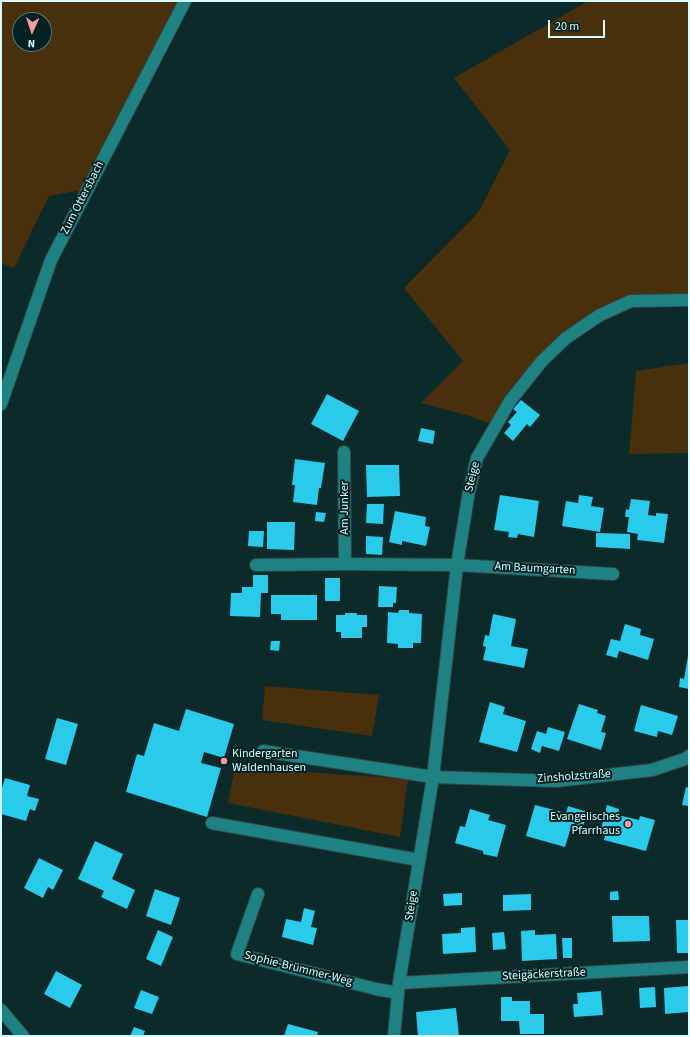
<!DOCTYPE html>
<html>
<head>
<meta charset="utf-8">
<style>
  body { margin:0 }
  #map { position:relative; width:690px; height:1037px; overflow:hidden; background:#0d2a2a; font-family:"Source Sans 3",sans-serif }
  canvas { display:block }
  .frame { position:absolute; inset:0; border:2px solid #d4fefe; pointer-events:none }
  .north { position:absolute; left:12px; top:12px; width:40px; height:40px; box-sizing:border-box; background:#032121; border:1px solid #577979; border-radius:50%; rotate:183deg; font-size:11px; font-weight:700; line-height:16px; text-align:center; color:#d4fefe }
  .north::after { content:''; display:block; margin:auto; width:14px; height:18px; background:#f49aa1; clip-path:polygon(50% 0,100% 100%,50% 72%,0 100%) }
  .scale { position:absolute; left:548px; top:20px; width:57px; height:18px; box-sizing:border-box; border:2px solid #d4fefe; border-top:0; padding-left:5px; font-size:12px; line-height:14px; white-space:nowrap; color:#d4fefe; -webkit-text-stroke:3px #032121; paint-order:stroke }
</style>
</head>
<body>
<div id="map">
<canvas width="690" height="1037"></canvas>
<div class="frame"></div>
<div class="north">N</div>
<div class="scale">20 m</div>
</div>
<script>
const ctx = document.querySelector('canvas').getContext('2d');
ctx.lineJoin = 'round';
function fillPath(path, color) {
  ctx.fillStyle = color;
  ctx.fill(path, 'evenodd');
}
function toPath(rows) {
  const path = new Path2D();
  for (const r of rows) {
    path.moveTo(r[0], r[1]);
    for (let i = 2; i < r.length; i += 2) path.lineTo(r[i], r[i + 1]);
  }
  return path;
}
function trace(path, color, width, dash) {
  ctx.strokeStyle = color;
  ctx.lineWidth = width;
  ctx.lineCap = dash ? 'butt' : 'round';
  ctx.setLineDash(dash || []);
  ctx.stroke(path);
}
function label(font, color, halo, rows, align = 'center') {
  ctx.font = font + ' "Source Sans 3",sans-serif';
  ctx.lineWidth = 4;
  ctx.setLineDash([]);
  ctx.textBaseline = 'middle';
  ctx.strokeStyle = halo;
  ctx.fillStyle = color;
  for (const [text, x, y, turn = 0] of rows) {
    ctx.save();
    ctx.translate(x, y);
    ctx.rotate((+turn || 0) * Math.PI / 180);
    ctx.textAlign = isNaN(turn) ? turn : align;
    if (halo) ctx.strokeText(text, 0, 0);
    ctx.fillText(text, 0, 0);
    ctx.restore();
  }
}
fillPath(toPath([
  [1,1,185,1,88,189,49,196,14,268,1,263],
  [20,20,44,20,44,44,20,44],
  [588,1,689,1,689,300,631,301,566,338,495,425,466,415,421,403,463,361,404,288,478,213,510,150,454,78],
  [689,363,689,453,629,454,636,371],
  [265,686,379,695,372,736,262,720],
  [235,767,408,779,400,837,228,803]
]), '#47300b');
fillPath(toPath([
  [327,394,359,411,343,441,311,424],
  [521,400,540,415,530,427,527,424,513,441,504,433,511,425,508,422,517,412,513,409],
  [421,428,435,431,433,444,418,441],
  [295,459,325,463,321,488,319,488,317,505,293,502,295,485,292,485],
  [366,465,399,465,400,496,367,497],
  [500,495,539,501,534,537,518,534,517,538,508,537,509,532,494,530],
  [579,495,593,497,591,506,604,508,600,532,562,526,566,501,578,503],
  [631,499,650,501,648,515,656,516,656,513,668,514,664,543,637,540,638,534,627,532,629,517,625,517,626,509,629,510],
  [367,504,384,504,383,524,366,523],
  [395,511,426,517,425,526,430,527,426,546,402,541,402,545,389,542],
  [316,512,326,513,324,522,315,521],
  [267,522,295,522,294,550,267,549],
  [249,531,264,531,263,547,248,546],
  [596,533,630,534,630,549,596,547],
  [366,536,383,537,382,555,366,554],
  [253,575,268,575,268,593,261,593,260,617,230,616,231,593,242,593,242,587,253,587],
  [325,578,340,578,340,601,325,601],
  [379,586,397,587,396,603,393,603,393,607,378,607],
  [271,595,317,595,317,620,281,620,281,614,271,614],
  [399,610,409,610,409,613,422,614,421,643,413,643,413,648,398,648,398,644,387,643,388,612,398,613],
  [345,613,357,613,357,615,367,615,367,627,362,627,362,638,341,638,341,632,336,632,336,615,345,615],
  [493,614,516,619,511,646,528,649,524,668,483,660,486,647,483,646,485,635,489,636],
  [625,624,641,629,640,635,654,639,648,660,619,651,617,658,606,655,611,639,620,641],
  [271,641,280,641,279,651,270,650],
  [688,656,689,657,689,689,679,687,680,678,684,679],
  [490,702,505,707,503,714,526,721,517,752,479,742],
  [579,704,598,710,597,713,606,716,601,732,606,733,601,750,567,739],
  [641,705,678,716,672,735,658,731,657,737,634,731],
  [186,709,234,724,224,758,204,752,201,763,221,768,207,817,126,792,137,754,144,756,154,723,179,731],
  [57,718,78,724,66,765,45,759],
  [548,727,565,732,559,751,542,746,540,753,531,749,537,731,546,734],
  [5,778,30,785,27,796,39,799,35,811,30,809,26,821,1,814,1,791],
  [686,787,689,788,689,806,682,805],
  [535,805,566,813,568,806,587,812,583,827,572,824,565,847,526,836],
  [607,805,619,809,618,815,639,820,640,816,655,820,646,851,604,840,606,830,601,829],
  [470,809,490,815,488,820,506,825,497,857,483,854,483,851,455,843,460,826,465,827],
  [95,841,123,854,112,879,135,890,127,909,101,897,104,891,78,879],
  [39,858,63,870,53,890,48,887,43,898,24,888],
  [155,889,180,898,171,925,146,916],
  [618,891,619,900,610,900,610,892],
  [462,893,462,905,444,906,443,894],
  [531,894,531,910,503,911,503,895],
  [304,908,315,911,311,927,317,928,313,945,282,937,286,919,301,922],
  [612,916,649,916,650,941,613,942],
  [676,920,689,920,689,953,677,953],
  [475,927,476,952,443,954,442,934,461,933,461,928],
  [158,930,173,937,161,966,146,959],
  [535,930,535,935,556,934,557,959,522,961,521,931],
  [504,932,506,949,493,950,492,933],
  [562,938,572,938,572,958,563,958],
  [56,971,82,985,70,1008,44,994],
  [689,986,689,1012,665,1014,664,988],
  [655,987,656,1007,640,1008,639,988],
  [141,990,159,997,152,1014,134,1008],
  [601,991,603,1015,574,1017,573,1004,578,1004,577,993],
  [501,997,512,997,512,1001,530,1001,530,1014,544,1014,544,1034,520,1034,519,1021,501,1021],
  [456,1008,459,1036,418,1036,416,1012],
  [288,1024,318,1032,317,1036,284,1036],
  [134,1027,145,1031,143,1036,130,1036]
]), '#2acbea');
const street = toPath([
  [1,404,51,260,185,1],
  [344,452,345,564],
  [256,565,345,564,457,565,613,574],
  [263,751,433,777,556,781,652,770,685,759,689,756],
  [212,823,419,860],
  [258,894,237,954,376,989,398,993],
  [399,983,689,967],
  [1,1010,23,1036],
  [394,1036,399,983,433,777,457,565,469,491,477,458,510,401,542,361,566,338,600,315,631,301,689,300]
]);
trace(street, '#2f4747', 14);
trace(street, '#1f8282', 12);
for (const [x, y, r, color] of [
  [224,761,4,"#f49aa1"],
  [628,824,4,"#f49aa1"]
]) {
  const dot = new Path2D();
  dot.arc(x, y, r, 0, 2 * Math.PI);
  ctx.fillStyle = color;
  ctx.fill(dot);
  trace(dot, '#032121', 1.5);
}
label('12px', '#d4fefe', '#032121', [
  ["Zum Ottersbach",83,198,-63],
  ["Steige",473,477,-77],
  ["Am Junker",345,508,-90],
  ["Am Baumgarten",535,569,3],
  ["Zinsholzstraße",574,777,-4],
  ["Steige",412,906,-81],
  ["Sophie-Brümmer-Weg",298,969,14],
  ["Steigäckerstraße",544,975,-3]
]);
label('12px', '#d4fefe', '#032121', [
  ["Kindergarten",232,754],
  ["Waldenhausen",232,768],
  ["Evangelisches",620,817,"right"],
  ["Pfarrhaus",620,831,"right"]
], 'left');
</script>
</body>
</html>
